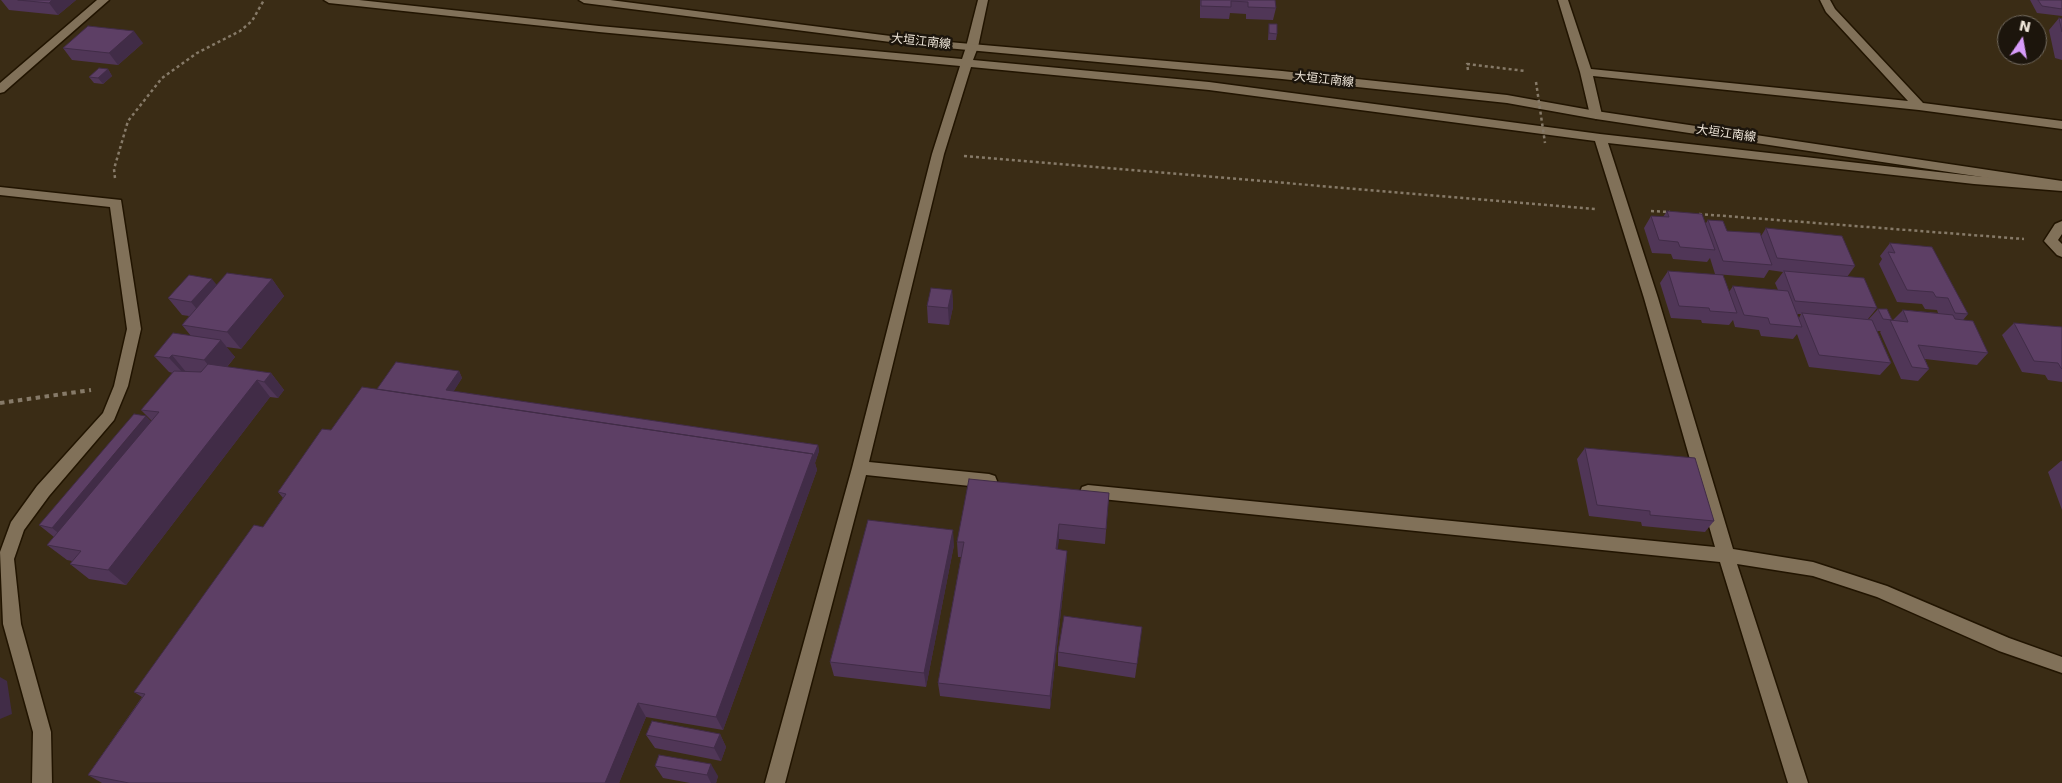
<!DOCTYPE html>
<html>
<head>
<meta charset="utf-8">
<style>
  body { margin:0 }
  #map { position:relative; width:2062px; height:783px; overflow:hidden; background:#3a2c15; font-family:"DejaVu Sans",sans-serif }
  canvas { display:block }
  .north { position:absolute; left:1997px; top:15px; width:50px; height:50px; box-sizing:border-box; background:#1c150c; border:1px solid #71695e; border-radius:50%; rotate:12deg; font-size:14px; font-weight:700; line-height:20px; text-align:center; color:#f0e7da }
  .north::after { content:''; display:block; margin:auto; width:18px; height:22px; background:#d79bf9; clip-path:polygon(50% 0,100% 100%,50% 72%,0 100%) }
</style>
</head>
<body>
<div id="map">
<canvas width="2062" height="783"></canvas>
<div class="north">N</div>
</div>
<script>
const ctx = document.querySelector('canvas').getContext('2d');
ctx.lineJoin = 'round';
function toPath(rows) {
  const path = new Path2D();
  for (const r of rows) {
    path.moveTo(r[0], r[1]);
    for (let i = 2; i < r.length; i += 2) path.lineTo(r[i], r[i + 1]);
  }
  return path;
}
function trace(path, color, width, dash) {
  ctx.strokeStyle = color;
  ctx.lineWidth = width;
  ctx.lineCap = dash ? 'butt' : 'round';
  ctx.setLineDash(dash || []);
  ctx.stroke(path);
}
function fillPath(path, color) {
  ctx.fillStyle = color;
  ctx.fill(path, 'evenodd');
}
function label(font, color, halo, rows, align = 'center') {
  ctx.font = font + ' "DejaVu Sans","Noto Sans JP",sans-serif';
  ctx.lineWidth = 5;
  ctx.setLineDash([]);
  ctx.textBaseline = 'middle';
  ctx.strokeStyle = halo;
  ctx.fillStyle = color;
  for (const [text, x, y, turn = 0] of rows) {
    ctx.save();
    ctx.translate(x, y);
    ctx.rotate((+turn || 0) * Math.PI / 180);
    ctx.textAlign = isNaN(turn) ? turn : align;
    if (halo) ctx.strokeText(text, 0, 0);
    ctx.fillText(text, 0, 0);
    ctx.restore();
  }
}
const minor = toPath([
  [97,0,109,0,4,92,0,93,0,83,97,0],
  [324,0,359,0,599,26,962,59,966,47,972,44,978,47,973,60,1209,82,1600,134,1974,176,2062,183,2062,191,1974,184,1608,143,1658,298,1733,549,1813,562,1887,586,2009,638,2062,657,2062,673,1999,651,1877,597,1813,576,1737,564,1808,783,1788,783,1720,562,1082,497,1080,492,1082,487,1088,485,1715,547,1644,298,1595,141,1209,90,971,67,944,154,869,462,989,474,995,476,997,481,995,486,989,488,866,475,785,783,765,783,852,468,932,154,960,66,599,32,329,3,324,0],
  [1558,0,1568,0,1591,69,1908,101,1826,12,1820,0,1830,0,1835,9,1923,103,2062,121,2062,129,1919,110,1593,76,1602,115,1596,119,1590,115,1580,72,1558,0],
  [0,187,121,200,141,329,128,386,114,420,49,496,24,530,14,559,21,624,51,732,52,783,32,783,33,732,3,624,0,552,11,522,37,486,103,413,114,386,127,329,110,207,0,195,0,187],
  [2062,221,2062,234,2058,240,2062,244,2062,257,2057,255,2044,241,2055,224,2062,221]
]);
const tertiary = toPath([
  [978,0,988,0,978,47,972,50,966,47,978,0]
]);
const secondary = toPath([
  [579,0,610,0,914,39,1282,71,1507,95,1596,111,2062,181,2062,189,1596,119,1507,103,1282,79,914,45,584,3,579,0]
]);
trace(minor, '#211400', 3);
trace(tertiary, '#211400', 3);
trace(secondary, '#211400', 3);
trace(toPath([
  [1468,70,1467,64,1525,71],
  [964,156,1595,209],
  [115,178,114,169,128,121,162,78,197,53,240,31,252,21,264,0],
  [1651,211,1670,212],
  [1699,214,2024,239]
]), '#867a68', 2.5, [3, 3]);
trace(toPath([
  [0,403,91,390]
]), '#867a68', 4, [4.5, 4.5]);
fillPath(minor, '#817159');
fillPath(tertiary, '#817159');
fillPath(secondary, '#817159');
trace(toPath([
  [1536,82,1545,143]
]), '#867a68', 2.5, [3, 3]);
fillPath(toPath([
  [1,0,76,0,58,15,9,10],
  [1200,0,1275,0,1276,8,1273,20,1246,19,1246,14,1230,13,1229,19,1200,18],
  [2030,0,2062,0,2062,16,2037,13],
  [2059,18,2062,19,2062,60,2055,58,2049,30],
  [1269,24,1277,34,1276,40,1268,40],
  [143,43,118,65,72,60,63,48],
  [108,69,112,76,103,84,94,83,89,77],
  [1667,211,1706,223,1708,220,1727,231,1761,236,1766,228,1855,266,1847,277,1877,308,1868,319,1869,319,1878,309,1892,320,1891,320,1893,320,1903,310,1938,313,1937,310,1925,309,1922,304,1897,302,1879,264,1882,259,1880,256,1890,243,1968,314,1963,320,1988,353,1977,365,1925,359,1929,369,1918,381,1901,379,1880,332,1881,331,1877,331,1891,363,1880,375,1809,367,1797,334,1793,339,1761,336,1759,330,1735,327,1733,320,1729,325,1702,323,1701,320,1671,318,1660,283,1668,271,1729,292,1733,286,1778,290,1775,283,1783,272,1769,270,1764,278,1715,274,1710,258,1707,262,1673,259,1671,254,1652,253,1644,228,1651,216,1663,217],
  [1797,314,1801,314,1799,318],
  [272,279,284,296,241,349,226,347,235,357,227,367,271,373,284,390,278,398,270,397,126,585,89,579,70,564,72,561,67,560,47,545,54,537,39,525,152,421,141,410,173,373,169,372,154,356,191,336,182,325,189,316,182,315,168,298,217,285],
  [952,290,953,307,949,325,928,323,927,306],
  [2014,323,2062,327,2062,382,2048,380,2045,375,2022,372,2002,335],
  [459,371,462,378,453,392,818,445,819,451,815,463,817,470,723,730,646,717,619,783,102,783,88,775,142,697,134,692,263,527,283,498,278,492,331,430,377,389],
  [1585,448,1714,521,1705,532,1642,526,1641,522,1589,516,1577,459],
  [2061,461,2062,461,2062,510,2048,472],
  [1109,493,1105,544,1059,539,1057,550,1067,551,1066,566,1050,709,940,696,938,683,961,557,958,557,957,542],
  [954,545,926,687,834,676,830,662],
  [1058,652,1137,664,1135,678,1058,666],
  [720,734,726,747,721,761,655,748,646,735],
  [655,766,718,776,716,783,690,783,663,778]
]), '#503657');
fillPath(toPath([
  [52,0,76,0,58,15,49,3],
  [134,31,143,43,118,65,109,53],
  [108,69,112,76,103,84,98,78],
  [212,279,225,295,205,319,191,302],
  [272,279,284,296,241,349,227,332],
  [952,290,953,307,949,325,948,308],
  [221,340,235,357,218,377,204,360],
  [172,355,186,372,184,374,169,358],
  [459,371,462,378,450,397,446,390],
  [271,373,284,390,278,398,264,382],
  [257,380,270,397,126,585,108,570],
  [146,416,162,432,71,543,52,528],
  [818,445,819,451,815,463,817,470,723,730,716,717,813,454],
  [1059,524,1059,539,1056,564,1056,549],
  [953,530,954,545,926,687,924,673],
  [1067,551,1066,566,1050,709,1050,696],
  [0,677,7,681,12,714,0,719],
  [638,703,646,717,619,783,605,783],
  [720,734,726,747,721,761,714,748],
  [711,764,718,776,716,783,711,783,707,775]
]), '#412c47');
const building = toPath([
  [18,0,52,0,49,3,18,0],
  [1201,0,1275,0,1276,8,1248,7,1248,2,1231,1,1231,7,1201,6,1201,0],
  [2038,0,2062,0,2062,9,2042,6,2038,0],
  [2059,18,2062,19,2062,32,2059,18],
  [1269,24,1277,24,1277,34,1269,33,1269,24],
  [88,26,134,31,109,53,63,48,88,26],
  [99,68,108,69,98,78,89,77,99,68],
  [1667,211,1702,214,1715,250,1680,247,1678,242,1659,240,1651,216,1669,217,1667,211],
  [1708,220,1723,221,1727,231,1760,233,1772,265,1723,261,1708,220],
  [1766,228,1842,236,1855,266,1777,258,1766,228],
  [1890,243,1932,247,1968,314,1955,313,1948,298,1936,297,1933,292,1907,290,1888,252,1895,253,1890,243],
  [1668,271,1723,275,1737,313,1710,311,1709,308,1679,306,1668,271],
  [1784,271,1864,278,1877,308,1795,301,1784,271],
  [227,273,272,279,227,332,182,325,227,273],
  [189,275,212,279,191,302,168,298,189,275],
  [1733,286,1788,291,1802,327,1770,324,1768,318,1744,315,1733,286],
  [931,288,952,290,948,308,927,306,931,288],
  [1878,309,1887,309,1892,320,1883,319,1878,309],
  [1903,310,1953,315,1955,319,1973,321,1988,353,1918,345,1929,369,1912,367,1890,320,1908,322,1903,310],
  [1802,313,1872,320,1891,363,1819,355,1802,313],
  [2014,323,2062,327,2062,369,2061,368,2058,363,2034,361,2014,323],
  [173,333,221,340,204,360,172,355,169,358,154,356,173,333],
  [396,362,459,371,446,390,818,445,813,457,813,454,377,389,396,362],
  [208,364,271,373,264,382,257,380,108,570,70,564,81,551,47,545,159,412,141,410,174,371,201,372,208,364],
  [362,387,813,454,716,717,638,703,605,783,129,783,88,775,145,694,134,692,254,525,263,527,286,494,278,492,322,429,331,430,362,387],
  [134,414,146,416,52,528,39,525,134,414],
  [1585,448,1695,458,1714,521,1650,515,1650,511,1597,505,1585,448],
  [969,479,1109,493,1106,529,1059,524,1056,549,1067,551,1050,696,938,683,964,542,957,542,969,479],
  [868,520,953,530,924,673,830,662,868,520],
  [1064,616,1142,627,1137,664,1058,652,1064,616],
  [652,721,720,734,714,748,646,735,652,721],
  [659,755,711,764,707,775,655,766,659,755]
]);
fillPath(building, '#5d3f65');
trace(building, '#412c47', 1);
label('12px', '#f0e7da', '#1c150c', [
  ["大垣江南線",921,42,6],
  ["大垣江南線",1324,80,6],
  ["大垣江南線",1726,134,8]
]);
</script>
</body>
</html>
